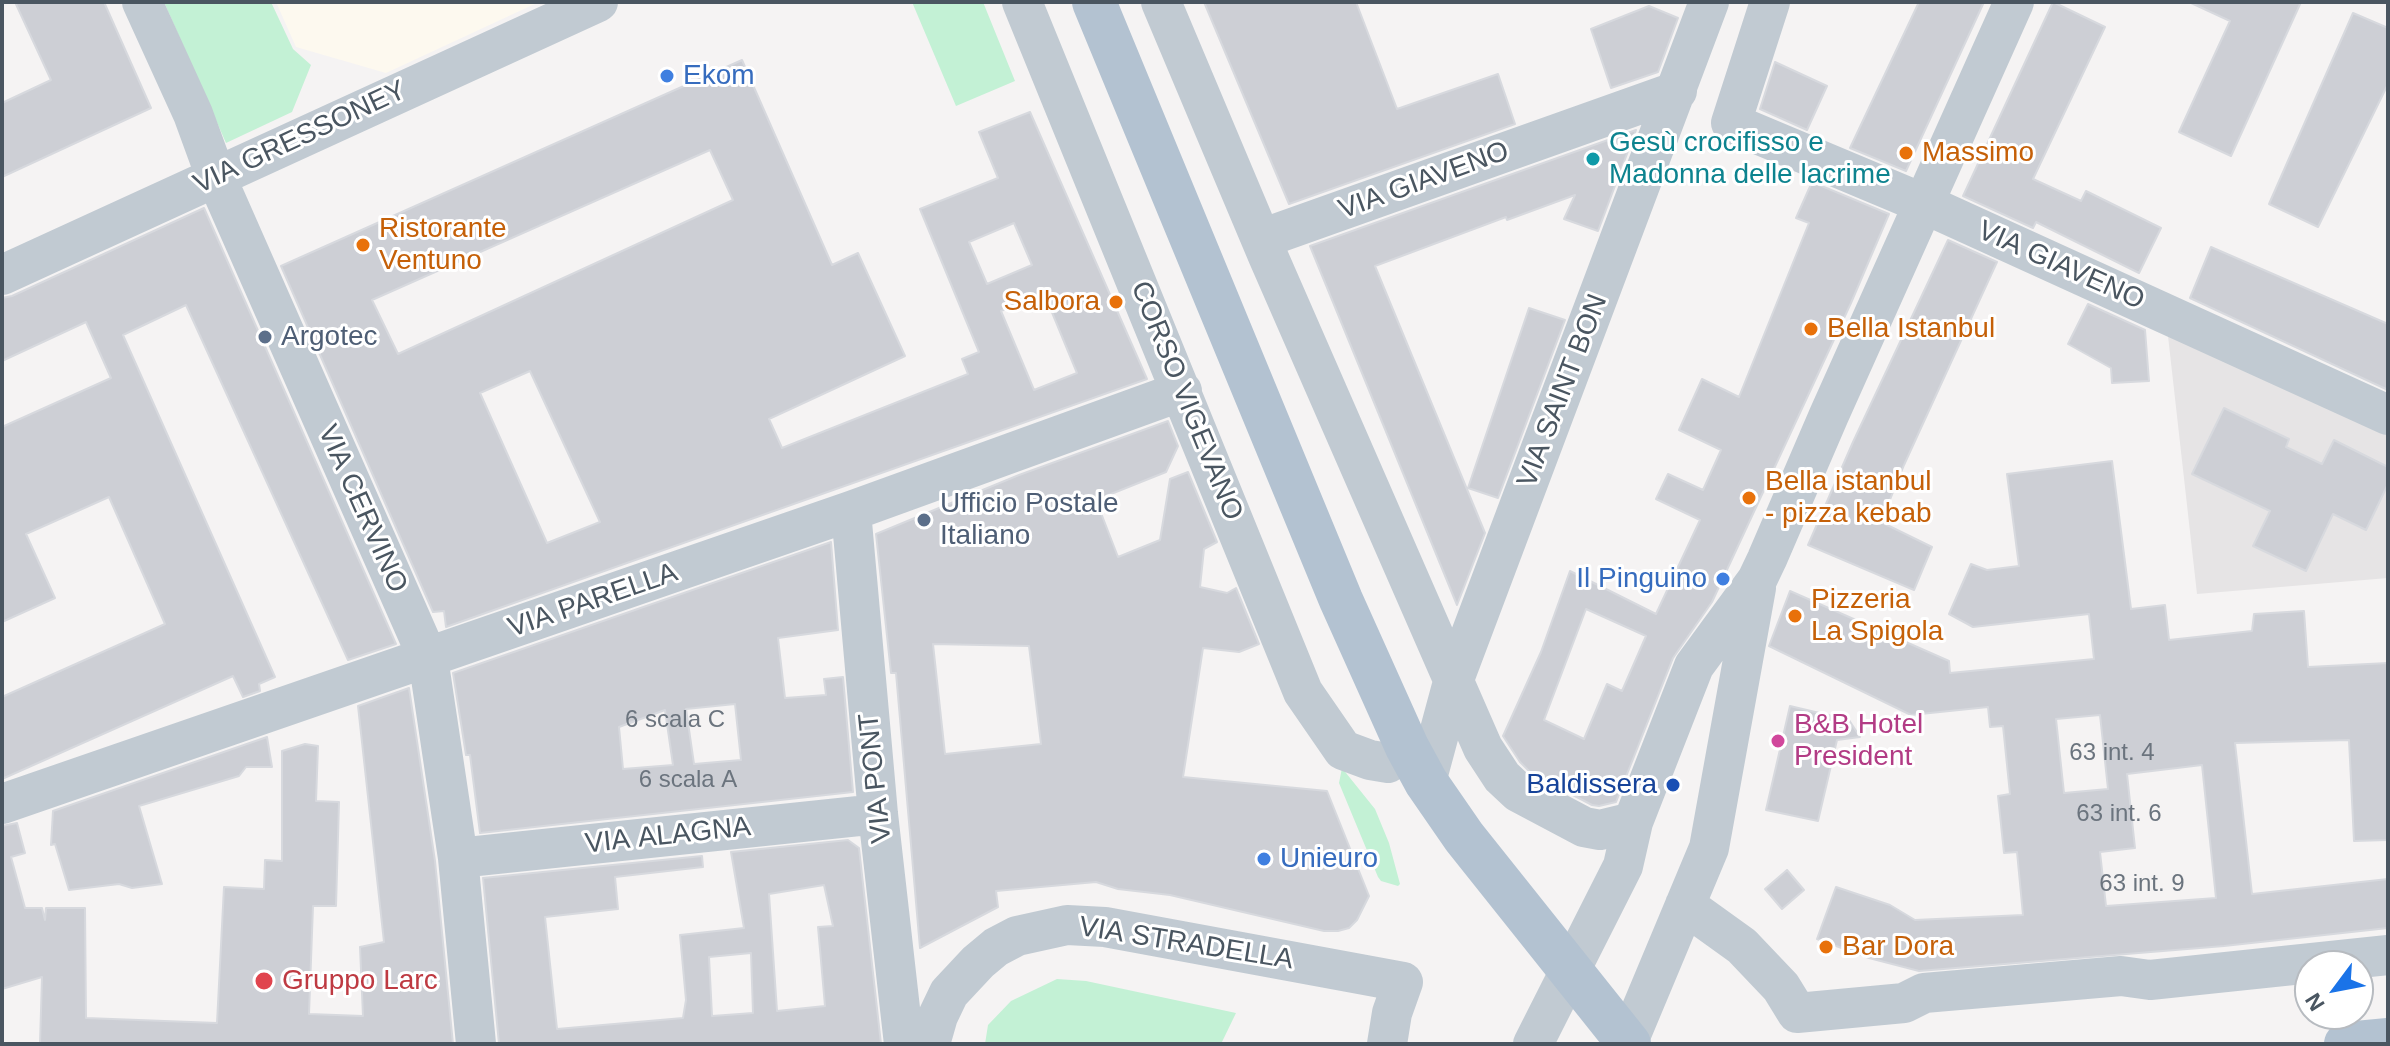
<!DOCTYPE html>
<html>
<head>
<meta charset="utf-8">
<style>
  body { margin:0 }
  #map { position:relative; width:2390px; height:1046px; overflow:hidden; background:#f5f3f3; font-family:Arial,sans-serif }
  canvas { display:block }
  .frame { position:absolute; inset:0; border:4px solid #4a5661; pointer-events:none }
  .north { position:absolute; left:2294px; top:950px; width:80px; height:80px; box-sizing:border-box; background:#fff; border:2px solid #b7bbc0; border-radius:50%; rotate:238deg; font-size:22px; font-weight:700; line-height:32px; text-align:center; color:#4a5661 }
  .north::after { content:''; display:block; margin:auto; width:28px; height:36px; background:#1a73e8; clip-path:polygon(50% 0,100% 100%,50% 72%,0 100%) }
</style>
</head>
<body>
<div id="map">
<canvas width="2390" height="1046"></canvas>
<div class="frame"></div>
<div class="north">N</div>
</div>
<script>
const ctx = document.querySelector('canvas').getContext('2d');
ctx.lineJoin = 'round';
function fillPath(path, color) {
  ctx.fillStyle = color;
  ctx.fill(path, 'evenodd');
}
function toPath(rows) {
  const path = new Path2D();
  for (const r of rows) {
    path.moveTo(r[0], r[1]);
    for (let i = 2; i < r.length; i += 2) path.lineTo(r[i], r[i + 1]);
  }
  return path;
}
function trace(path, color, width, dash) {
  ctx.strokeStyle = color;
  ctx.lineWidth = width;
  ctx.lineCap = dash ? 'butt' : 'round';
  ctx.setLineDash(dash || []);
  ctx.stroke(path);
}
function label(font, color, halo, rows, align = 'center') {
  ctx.font = font + ' Arial,sans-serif';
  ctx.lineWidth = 6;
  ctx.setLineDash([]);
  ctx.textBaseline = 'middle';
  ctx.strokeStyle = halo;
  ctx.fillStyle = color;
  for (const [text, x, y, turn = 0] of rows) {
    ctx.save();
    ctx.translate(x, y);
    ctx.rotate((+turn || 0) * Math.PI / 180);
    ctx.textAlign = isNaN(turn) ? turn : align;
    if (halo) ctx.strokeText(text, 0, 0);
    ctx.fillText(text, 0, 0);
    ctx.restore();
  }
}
fillPath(toPath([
  [276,2,539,2,386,73,296,47]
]), '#fdf9ef');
fillPath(toPath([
  [2168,336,2388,428,2388,578,2197,594]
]), '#e6e4e5');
fillPath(toPath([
  [164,2,271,2,293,49,311,65,292,112,226,143],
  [912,2,983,2,1015,81,956,106],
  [1342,768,1375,809,1389,843,1400,884,1398,886,1381,881,1378,877,1339,783],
  [1057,979,1086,981,1236,1013,1221,1044,985,1044,988,1025,1011,1001]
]), '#c3f1d5');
const building = toPath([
  [15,2,104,2,151,108,2,177,2,103,51,80,15,2],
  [1204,2,1356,2,1397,109,1498,74,1515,124,1289,204,1204,2],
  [1919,2,1984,2,1906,171,1850,148,1919,2],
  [2053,2,2105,27,2033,179,2081,201,2086,191,2161,228,2139,273,2036,222,2033,228,1963,196,2053,2],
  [2189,2,2301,2,2231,156,2179,132,2230,21,2189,2],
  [1649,6,1678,18,1658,72,1611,88,1591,29,1649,6],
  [2353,13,2388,28,2388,84,2318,227,2269,204,2353,13],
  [742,60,832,265,858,253,905,356,769,419,782,448,968,374,962,359,979,352,920,209,998,178,979,132,1030,112,1147,379,446,627,444,611,433,612,281,266,742,60],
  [710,150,733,200,398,354,372,300,710,150],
  [1014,223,1032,265,987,284,969,242,1014,223],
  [1044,293,1077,373,1034,390,1001,311,1044,293],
  [530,371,600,522,547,543,480,393,530,371],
  [1775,62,1827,86,1807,130,1760,109,1775,62],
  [1636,130,1598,231,1564,219,1575,195,1507,220,1506,217,1375,266,1485,533,1457,605,1310,246,1636,130],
  [1812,182,1889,214,1851,303,1712,602,1673,658,1616,802,1599,806,1592,805,1531,773,1520,762,1503,736,1541,652,1570,571,1656,614,1700,520,1656,499,1668,474,1703,490,1721,450,1679,430,1702,379,1739,397,1809,223,1796,218,1812,182],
  [1586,609,1646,636,1622,691,1607,684,1584,739,1544,720,1586,609],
  [204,208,396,644,348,660,186,305,123,335,275,677,259,684,260,691,243,697,233,676,2,779,2,697,165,624,109,497,26,534,55,598,2,622,2,427,111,378,86,322,2,361,2,298,12,296,204,208],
  [1948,240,1997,262,1904,465,1881,522,1932,547,1914,590,1808,545,1853,442,1948,240],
  [2211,247,2388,324,2388,390,2190,298,2211,247],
  [2088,304,2145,330,2149,381,2112,383,2111,368,2068,344,2088,304],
  [1529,308,1565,320,1498,498,1468,488,1529,308],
  [2224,408,2289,439,2286,447,2322,464,2334,440,2388,467,2388,484,2366,530,2333,514,2306,571,2253,546,2270,511,2192,474,2224,408],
  [1168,421,1178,446,1166,472,1096,500,1118,557,1160,540,1170,479,1188,472,1217,542,1204,549,1200,587,1227,593,1236,588,1259,644,1239,652,1203,648,1183,777,1327,791,1369,896,1357,920,1349,928,1338,931,1324,931,1170,895,1118,889,1096,882,996,891,998,907,920,948,896,673,891,673,876,534,1019,475,1168,421],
  [933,644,1029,646,1041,744,945,754,933,644],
  [2112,461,2131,609,2165,605,2169,640,2252,631,2254,614,2304,611,2308,667,2388,663,2388,840,2354,841,2349,740,2235,743,2252,894,2388,879,2388,928,2224,946,1919,971,1869,958,1817,939,1836,887,1890,905,1915,920,2023,915,2017,852,2004,853,1998,796,2010,794,2003,726,1990,727,1988,707,1911,715,1769,646,1790,591,1949,661,1950,673,2094,659,2089,614,1973,627,1949,614,1971,564,1987,570,2019,566,2007,474,2112,461],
  [2100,715,2108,789,2064,793,2056,719,2100,715],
  [2202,765,2216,898,2106,906,2100,852,2135,848,2127,774,2202,765],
  [831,542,838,630,778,638,785,698,826,695,824,679,843,677,853,792,480,833,470,755,466,755,453,673,831,542],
  [735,704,741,760,694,764,686,709,735,704],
  [665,710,673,765,623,769,619,727,665,710],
  [409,688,435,861,453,1044,40,1044,42,977,2,989,2,826,17,823,25,853,11,857,25,908,42,908,45,920,46,908,85,908,86,1018,217,1023,224,887,264,889,265,860,282,861,282,751,305,744,318,746,316,801,339,802,336,906,313,906,309,1014,363,1016,360,947,384,942,358,706,409,688],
  [1790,706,1849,720,1860,737,1837,740,1818,821,1766,810,1790,706],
  [267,737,272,767,246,767,239,776,139,806,162,884,132,888,119,884,69,890,55,844,51,845,53,811,267,737],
  [848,840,859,848,881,1044,499,1044,483,878,702,856,703,867,615,877,618,909,545,917,557,1029,683,1018,686,1000,680,935,744,928,731,852,848,840],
  [824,885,833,926,818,927,825,1006,777,1011,769,894,824,885],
  [751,953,753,1013,712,1016,709,957,751,953],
  [1787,870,1804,890,1782,909,1765,889,1787,870]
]);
fillPath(building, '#cdcfd5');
trace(building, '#d7d9de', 2);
trace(toPath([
  [142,2,193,114,216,177,428,658,458,858,476,1044],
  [1022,2,1303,692,1343,750,1370,760,1388,763],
  [1161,2,1268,256,1483,748,1502,777,1518,792,1584,827,1600,830,1633,822],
  [1770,2,1731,123,1929,206,2388,415],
  [1261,239,1677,91],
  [2,275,598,2],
  [851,511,878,814,904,1044],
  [1426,782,1453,682,1709,2],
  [2,804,851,511,1182,391],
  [458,858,878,814],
  [1685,905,1742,946,1781,987,1797,1013,1904,1003,1924,993,2121,976,2150,980,2388,955],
  [930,1044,938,1016,949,993,978,962,996,947,1017,936,1067,925,1105,927,1403,982,1392,1013,1387,1044],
  [1533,1044,1623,866,1633,822,1694,666,1757,580,1767,559,1829,415,2014,2],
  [1627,1044,1709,848,1756,588]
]), '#c1cad2', 40);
trace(toPath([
  [1094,2,1341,600,1407,747,1426,782,1464,837,1629,1044],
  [2346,1044,2388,1040]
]), '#b3c2d1', 44);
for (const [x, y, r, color] of [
  [667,76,8,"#3f7fe0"],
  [1906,153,8,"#e8710a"],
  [1593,159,8,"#0f9aa8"],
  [363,245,8,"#e8710a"],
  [1116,302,8,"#e8710a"],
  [1811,329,8,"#e8710a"],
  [265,337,8,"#5c6f8a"],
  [1749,498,8,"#e8710a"],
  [924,520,8,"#5c6f8a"],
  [1723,579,8,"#3f7fe0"],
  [1795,616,8,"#e8710a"],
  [1778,741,8,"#d1479c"],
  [1673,785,8,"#1a4fb4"],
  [1264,859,8,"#3f7fe0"],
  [1826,947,8,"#e8710a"],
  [264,981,10,"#e0444e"]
]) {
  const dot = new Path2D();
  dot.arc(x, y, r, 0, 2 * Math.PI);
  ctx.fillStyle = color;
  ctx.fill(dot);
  trace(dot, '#fff', 3);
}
label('24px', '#6b747e', null, [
  ["6 scala C",675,720],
  ["63 int. 4",2112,753],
  ["6 scala A",688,780],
  ["63 int. 6",2119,814],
  ["63 int. 9",2142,884]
]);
label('28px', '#366cbe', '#fff', [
  ["Ekom",683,76],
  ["Il Pinguino",1707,579,"right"],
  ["Unieuro",1280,859]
], 'left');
label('28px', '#4a5661', '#fff', [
  ["VIA GRESSONEY",300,138,-25],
  ["VIA GIAVENO",1424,181,-20],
  ["VIA GIAVENO",2061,266,24],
  ["VIA SAINT BON",1563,391,-69],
  ["CORSO VIGEVANO",1186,401,68],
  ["VIA CERVINO",362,509,66],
  ["VIA PARELLA",593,601,-19],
  ["VIA PONT",876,778,-96],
  ["VIA ALAGNA",668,836,-6],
  ["VIA STRADELLA",1186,944,9]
]);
label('28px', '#0d838f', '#fff', [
  ["Gesù crocifisso e",1609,143],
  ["Madonna delle lacrime",1609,175]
], 'left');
label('28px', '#c56008', '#fff', [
  ["Massimo",1922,153],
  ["Ristorante",379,229],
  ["Ventuno",379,261],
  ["Salbora",1100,302,"right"],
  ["Bella Istanbul",1827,329],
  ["Bella istanbul",1765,482],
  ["- pizza kebab",1765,514],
  ["Pizzeria",1811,600],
  ["La Spigola",1811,632],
  ["Bar Dora",1842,947]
], 'left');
label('28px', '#4e5e75', '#fff', [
  ["Argotec",281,337],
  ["Ufficio Postale",940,504],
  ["Italiano",940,536]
], 'left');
label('28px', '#b23c85', '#fff', [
  ["B&B Hotel",1794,725],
  ["President",1794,757]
], 'left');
label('28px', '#164399', '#fff', [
  ["Baldissera",1657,785]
], 'right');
label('28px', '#be3a42', '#fff', [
  ["Gruppo Larc",282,981]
], 'left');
</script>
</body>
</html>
